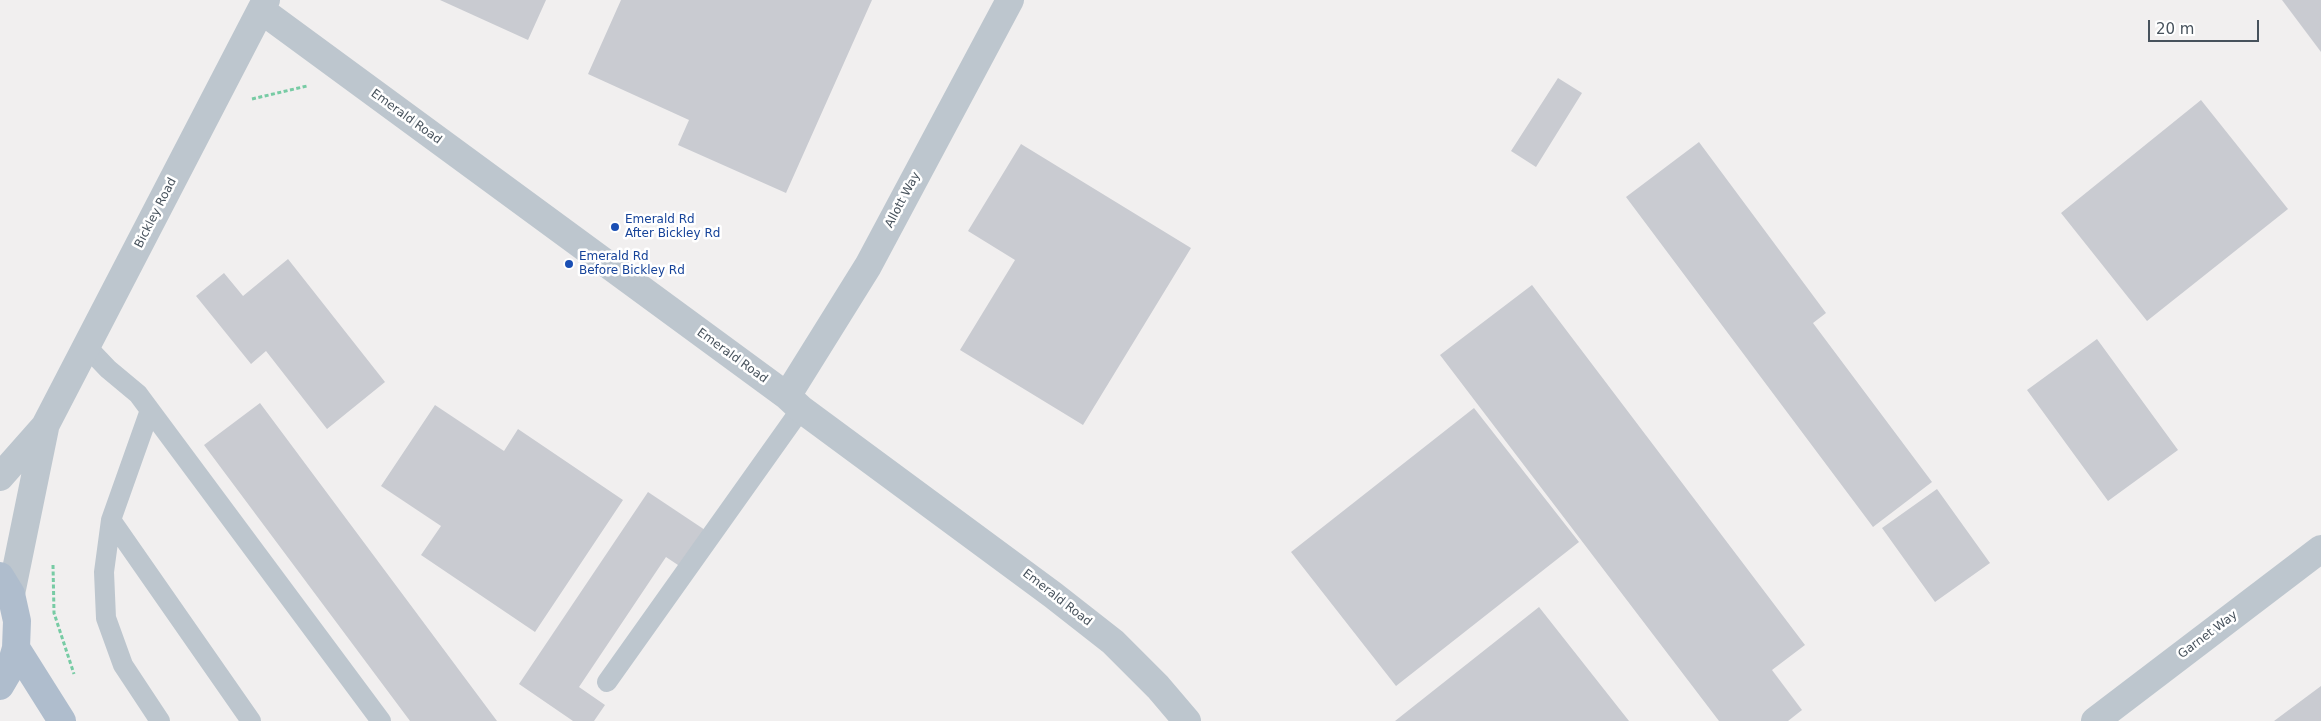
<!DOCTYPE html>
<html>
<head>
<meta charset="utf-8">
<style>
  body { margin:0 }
  #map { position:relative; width:2321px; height:721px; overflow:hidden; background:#f1efef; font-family:"DejaVu Sans",sans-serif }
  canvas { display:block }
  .scale { position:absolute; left:2148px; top:20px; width:111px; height:22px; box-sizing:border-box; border:2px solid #47525c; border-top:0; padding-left:6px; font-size:15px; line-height:18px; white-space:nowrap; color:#47525c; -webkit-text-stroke:4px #fff; paint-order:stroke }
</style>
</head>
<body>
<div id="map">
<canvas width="2321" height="721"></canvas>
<div class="scale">20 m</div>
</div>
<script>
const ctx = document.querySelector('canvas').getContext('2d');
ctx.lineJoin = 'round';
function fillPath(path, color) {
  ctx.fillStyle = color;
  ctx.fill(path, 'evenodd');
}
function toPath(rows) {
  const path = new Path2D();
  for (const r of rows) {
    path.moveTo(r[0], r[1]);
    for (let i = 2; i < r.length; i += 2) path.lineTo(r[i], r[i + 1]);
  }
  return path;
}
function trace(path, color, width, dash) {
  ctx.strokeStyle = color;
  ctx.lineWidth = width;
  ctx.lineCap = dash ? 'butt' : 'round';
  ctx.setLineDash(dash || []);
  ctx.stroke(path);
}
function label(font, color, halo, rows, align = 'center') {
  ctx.font = font + ' "DejaVu Sans",sans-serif';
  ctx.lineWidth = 5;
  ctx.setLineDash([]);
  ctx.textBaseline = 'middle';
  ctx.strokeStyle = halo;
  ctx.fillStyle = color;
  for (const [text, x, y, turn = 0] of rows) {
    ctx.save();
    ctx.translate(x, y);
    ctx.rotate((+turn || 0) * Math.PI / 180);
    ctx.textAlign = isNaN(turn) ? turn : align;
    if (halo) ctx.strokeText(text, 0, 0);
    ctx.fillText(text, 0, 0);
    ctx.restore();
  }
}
fillPath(toPath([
  [440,0,546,0,528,40],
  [621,0,872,0,786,193,678,145,689,120,588,74],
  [2282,0,2321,0,2321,52],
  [1558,78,1582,93,1536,167,1511,151],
  [2201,100,2288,209,2147,321,2061,213],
  [1699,142,1826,313,1813,323,1932,482,1873,527,1626,197],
  [1021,144,1191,248,1083,425,960,350,1015,260,968,231],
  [288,259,385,382,327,429,266,351,251,364,196,296,224,273,243,296],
  [1532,285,1805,645,1772,670,1802,710,1788,721,1719,721,1440,355],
  [2097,339,2178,450,2108,501,2027,390],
  [260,403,497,721,410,721,204,445],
  [435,405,504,451,518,429,623,500,535,632,421,555,441,526,381,486],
  [1474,408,1579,542,1396,686,1291,552],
  [1937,489,1990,563,1935,602,1882,528],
  [648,492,705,530,681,567,666,557,579,687,605,705,594,721,573,721,519,684],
  [1539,607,1629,721,1395,721],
  [2321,686,2321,721,2274,721]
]), '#c9cbd1');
trace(toPath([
  [252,99,307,86],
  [53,565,54,613,74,674]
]), '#77cba4', 3, [4, 2.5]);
trace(toPath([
  [87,347,108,369,138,394,381,721],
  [150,410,111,520,251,721],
  [111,520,104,572,106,618,123,665,160,721],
  [607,682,801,409]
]), '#bdc6ce', 20);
trace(toPath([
  [261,10,787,396,801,409,1053,595,1113,642,1158,687,1187,721],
  [787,396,868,266,1010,0],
  [0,477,45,426,266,0],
  [11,594,45,428],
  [2095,721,2321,549]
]), '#bdc6ce', 28);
trace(toPath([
  [0,576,11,594,17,621,16,648,10,669,0,686],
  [16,648,62,721]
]), '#afbdcd', 28);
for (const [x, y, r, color] of [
  [615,227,5,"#1a4fb4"],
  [569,264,5,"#1a4fb4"]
]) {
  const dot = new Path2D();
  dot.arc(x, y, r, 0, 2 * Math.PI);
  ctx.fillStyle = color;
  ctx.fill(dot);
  trace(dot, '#fff', 2);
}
label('12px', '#47525c', '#fff', [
  ["Emerald Road",406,117,36],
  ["Allott Way",903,200,-62],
  ["Bickley Road",156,213,-63],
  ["Emerald Road",732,356,36],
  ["Emerald Road",1057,598,38],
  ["Garnet Way",2208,635,-37]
]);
label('12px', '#164399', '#fff', [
  ["Emerald Rd",625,220],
  ["After Bickley Rd",625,234],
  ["Emerald Rd",579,257],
  ["Before Bickley Rd",579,271]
], 'left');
</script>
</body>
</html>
